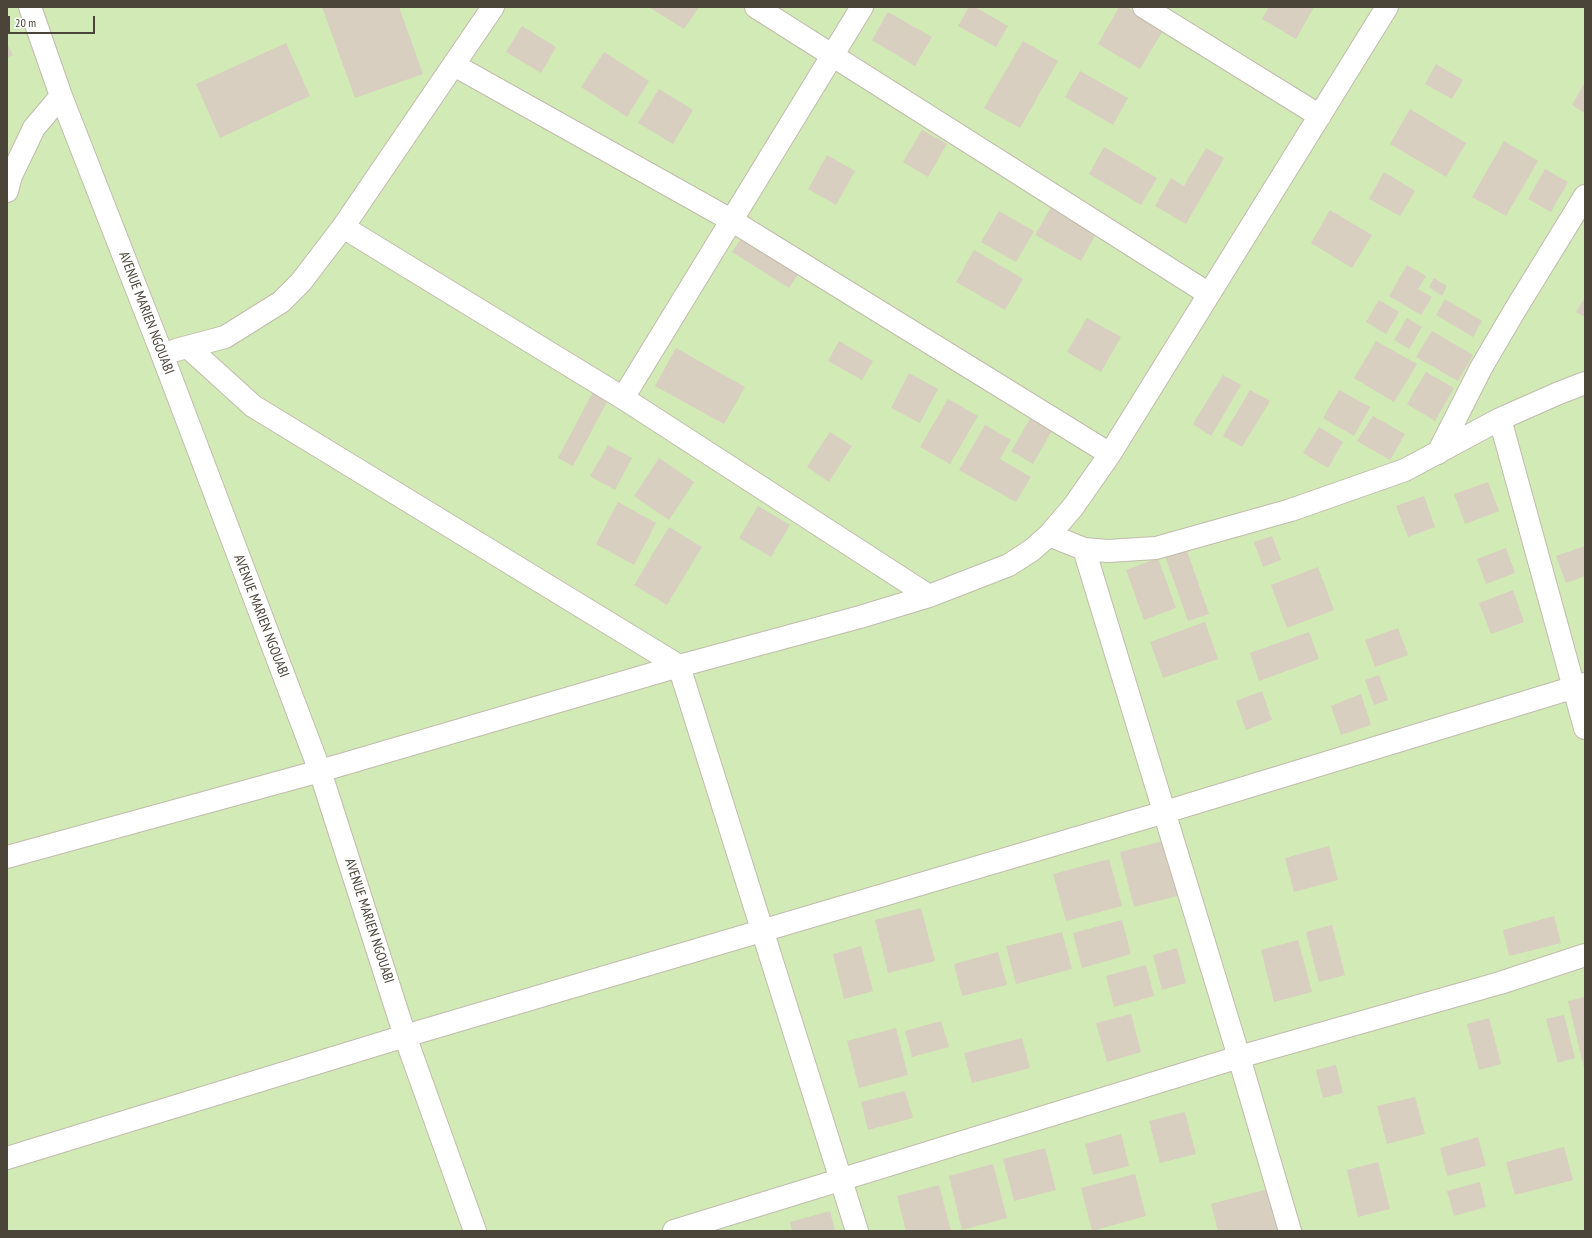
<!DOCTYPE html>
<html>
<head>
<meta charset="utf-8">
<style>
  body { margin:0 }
  #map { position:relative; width:1592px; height:1238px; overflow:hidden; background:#f6f3ec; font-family:"PT Sans Narrow",sans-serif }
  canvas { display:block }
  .frame { position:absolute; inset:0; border:8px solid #4b4439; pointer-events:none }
  .scale { position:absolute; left:8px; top:16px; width:87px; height:18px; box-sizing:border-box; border:2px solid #4b4439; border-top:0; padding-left:5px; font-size:12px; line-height:14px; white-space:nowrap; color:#4b4439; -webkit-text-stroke:3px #fff; paint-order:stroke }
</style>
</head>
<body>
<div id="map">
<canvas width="1592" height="1238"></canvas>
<div class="frame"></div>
<div class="scale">20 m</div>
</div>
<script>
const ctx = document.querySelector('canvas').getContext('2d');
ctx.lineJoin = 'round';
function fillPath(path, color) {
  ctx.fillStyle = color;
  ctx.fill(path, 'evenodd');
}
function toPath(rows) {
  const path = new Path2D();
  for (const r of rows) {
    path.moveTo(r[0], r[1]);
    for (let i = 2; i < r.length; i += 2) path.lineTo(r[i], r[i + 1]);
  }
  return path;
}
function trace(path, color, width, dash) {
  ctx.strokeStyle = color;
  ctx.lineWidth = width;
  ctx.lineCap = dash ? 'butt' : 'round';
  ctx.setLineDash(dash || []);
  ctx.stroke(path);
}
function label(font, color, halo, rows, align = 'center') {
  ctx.font = font + ' "PT Sans Narrow",sans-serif';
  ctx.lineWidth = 3;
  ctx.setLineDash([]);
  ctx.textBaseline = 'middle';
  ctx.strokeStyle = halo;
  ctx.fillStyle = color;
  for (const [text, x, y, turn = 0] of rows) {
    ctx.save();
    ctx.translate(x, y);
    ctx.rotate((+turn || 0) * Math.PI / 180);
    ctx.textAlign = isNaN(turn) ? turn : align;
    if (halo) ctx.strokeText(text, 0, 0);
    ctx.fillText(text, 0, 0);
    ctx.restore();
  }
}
fillPath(toPath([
  [7,7,1585,7,1585,1231,7,1231]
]), '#d2eab5');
fillPath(toPath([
  [322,7,399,7,423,74,355,98],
  [649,7,699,7,684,29],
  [969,7,975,7,1008,26,996,47,958,26],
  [1119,7,1126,7,1164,29,1140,69,1098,44],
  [1269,7,1314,7,1296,39,1262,19],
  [888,12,932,37,915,66,872,40],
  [522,26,556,47,541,73,506,52],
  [1023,41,1058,61,1020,128,984,108],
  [286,43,310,96,220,138,196,84],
  [7,44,13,55,7,58],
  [604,52,649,81,627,117,581,87],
  [1436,64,1463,80,1452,99,1425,84],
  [1080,71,1128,98,1113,125,1065,97],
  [1585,82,1585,113,1572,105],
  [659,89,693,110,673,144,638,123],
  [1410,109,1466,143,1446,177,1390,144],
  [922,130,947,144,928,177,903,162],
  [1504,141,1538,161,1506,216,1472,197],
  [1104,147,1157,178,1141,205,1089,174],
  [1206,148,1224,158,1186,224,1155,206,1171,178,1184,186],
  [827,155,855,171,836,205,808,189],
  [1545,169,1568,182,1551,212,1528,199],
  [1384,172,1415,191,1400,216,1369,199],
  [1052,206,1097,232,1081,261,1035,235],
  [1330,210,1372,235,1352,268,1311,243],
  [999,211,1034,231,1016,262,981,242],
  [744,234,801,270,789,288,732,252],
  [974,250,1023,279,1005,310,956,282],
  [1407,265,1426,276,1418,289,1432,297,1421,315,1389,296],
  [1434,278,1447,286,1442,296,1429,287],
  [1585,297,1585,317,1576,312],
  [1445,299,1482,321,1473,337,1436,315],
  [1379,300,1399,312,1386,334,1366,322],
  [1087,318,1121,337,1101,372,1067,352],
  [1407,318,1422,327,1409,349,1394,340],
  [1432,331,1473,355,1458,381,1416,357],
  [839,341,873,361,862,380,828,361],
  [1376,341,1417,364,1394,402,1354,378],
  [676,348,745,387,724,424,655,386],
  [1426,372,1454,388,1435,421,1407,404],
  [909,373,938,389,920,423,891,408],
  [1223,375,1241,385,1211,436,1193,424],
  [594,390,609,398,573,466,558,458],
  [1250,390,1270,401,1242,447,1223,436],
  [1339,390,1370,407,1354,436,1323,418],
  [948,399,978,416,950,464,920,447],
  [1033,414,1054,427,1033,464,1011,451],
  [1373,416,1405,434,1390,460,1357,441],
  [985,425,1011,440,1000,459,1031,477,1016,502,959,470],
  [1319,427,1343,442,1328,468,1303,453],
  [830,432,852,446,829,482,807,467],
  [608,445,632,458,615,490,590,476],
  [659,458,694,482,669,520,634,496],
  [1488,482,1499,511,1465,524,1454,494],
  [1424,496,1435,527,1408,537,1396,506],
  [618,502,656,523,634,565,596,544],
  [758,506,790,525,771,557,739,538],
  [669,527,702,547,667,605,634,585],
  [1272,536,1281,560,1263,567,1254,542],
  [1585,546,1585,576,1566,583,1556,556],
  [1186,548,1209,614,1188,621,1165,556],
  [1506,548,1515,573,1486,584,1477,559],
  [1158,558,1176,608,1144,620,1126,570],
  [1318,567,1334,610,1287,628,1271,585],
  [1513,590,1524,622,1491,634,1479,603],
  [1205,622,1218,659,1163,678,1150,642],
  [1398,628,1408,655,1375,667,1365,640],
  [1309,632,1319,659,1259,681,1250,653],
  [1379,675,1388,700,1374,705,1365,680],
  [1262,691,1272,720,1246,730,1236,701],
  [1361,694,1371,725,1341,735,1331,706],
  [1167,840,1181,895,1134,907,1120,852],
  [1329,846,1338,880,1294,892,1285,858],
  [1109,859,1122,906,1066,921,1053,874],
  [921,908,935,961,888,973,875,920],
  [1554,916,1561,943,1509,956,1503,930],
  [1122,920,1131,954,1082,968,1073,933],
  [1332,925,1345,975,1319,982,1306,932],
  [1062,932,1072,969,1016,984,1006,946],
  [1298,940,1312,992,1274,1002,1261,950],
  [861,946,873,991,844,999,833,954],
  [1177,948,1186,983,1162,990,1153,955],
  [998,952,1007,985,962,996,954,964],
  [1146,965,1154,996,1114,1007,1106,976],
  [1585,997,1585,1068,1584,1068,1568,1001],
  [1131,1014,1141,1052,1107,1062,1096,1023],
  [1564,1015,1575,1058,1558,1063,1546,1019],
  [1489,1018,1501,1064,1479,1070,1467,1024],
  [941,1021,949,1047,912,1057,905,1031],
  [896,1028,908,1075,859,1088,847,1041],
  [1022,1038,1030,1068,972,1083,964,1053],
  [1336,1065,1343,1093,1323,1098,1316,1070],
  [905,1091,913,1118,868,1130,861,1102],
  [1415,1097,1425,1134,1387,1144,1377,1106],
  [1185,1112,1196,1154,1160,1163,1149,1121],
  [1121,1134,1129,1166,1093,1175,1085,1144],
  [1478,1137,1486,1166,1447,1176,1440,1148],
  [1564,1147,1573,1180,1515,1195,1506,1162],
  [1045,1148,1056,1190,1014,1201,1003,1159],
  [1378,1162,1390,1209,1358,1217,1347,1170],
  [993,1164,1007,1218,962,1230,949,1176],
  [1135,1174,1146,1216,1092,1231,1081,1188],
  [1480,1182,1486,1207,1454,1216,1447,1191],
  [939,1185,951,1231,906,1231,897,1196],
  [1272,1188,1283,1231,1218,1231,1211,1204],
  [830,1211,835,1231,792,1231,790,1222]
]), '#d8cfc1');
const minor = toPath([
  [30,7,61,96,162,354,320,771,405,1036,475,1231],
  [756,7,1209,294],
  [1144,7,1320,116],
  [454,65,731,220,1110,454],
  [7,191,11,176,34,128,61,96],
  [343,227,623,398,929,596],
  [188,347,253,406,679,666,857,1231],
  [176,350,225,337,281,302,301,282,343,227,493,7],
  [623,398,862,7],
  [1500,419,1585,728],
  [1438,453,1481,368,1515,310,1585,196],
  [1049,535,1084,549,1108,551,1156,548,1291,510,1405,470,1500,419,1559,393,1585,383],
  [1084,549,1239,1057,1290,1231],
  [7,857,320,771,679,666,860,617,929,596,1009,565,1032,550,1049,535,1073,507,1110,454,1387,7],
  [7,1158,405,1036,1165,812,1585,684],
  [674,1231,1239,1057,1500,983,1585,955]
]);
trace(minor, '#c2bbae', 24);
trace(minor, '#fff', 22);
label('14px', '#4b4439', '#fff', [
  ["AVENUE MARIEN NGOUABI",146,313,69],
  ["AVENUE MARIEN NGOUABI",261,616,69],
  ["AVENUE MARIEN NGOUABI",369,921,72]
]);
</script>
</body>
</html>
